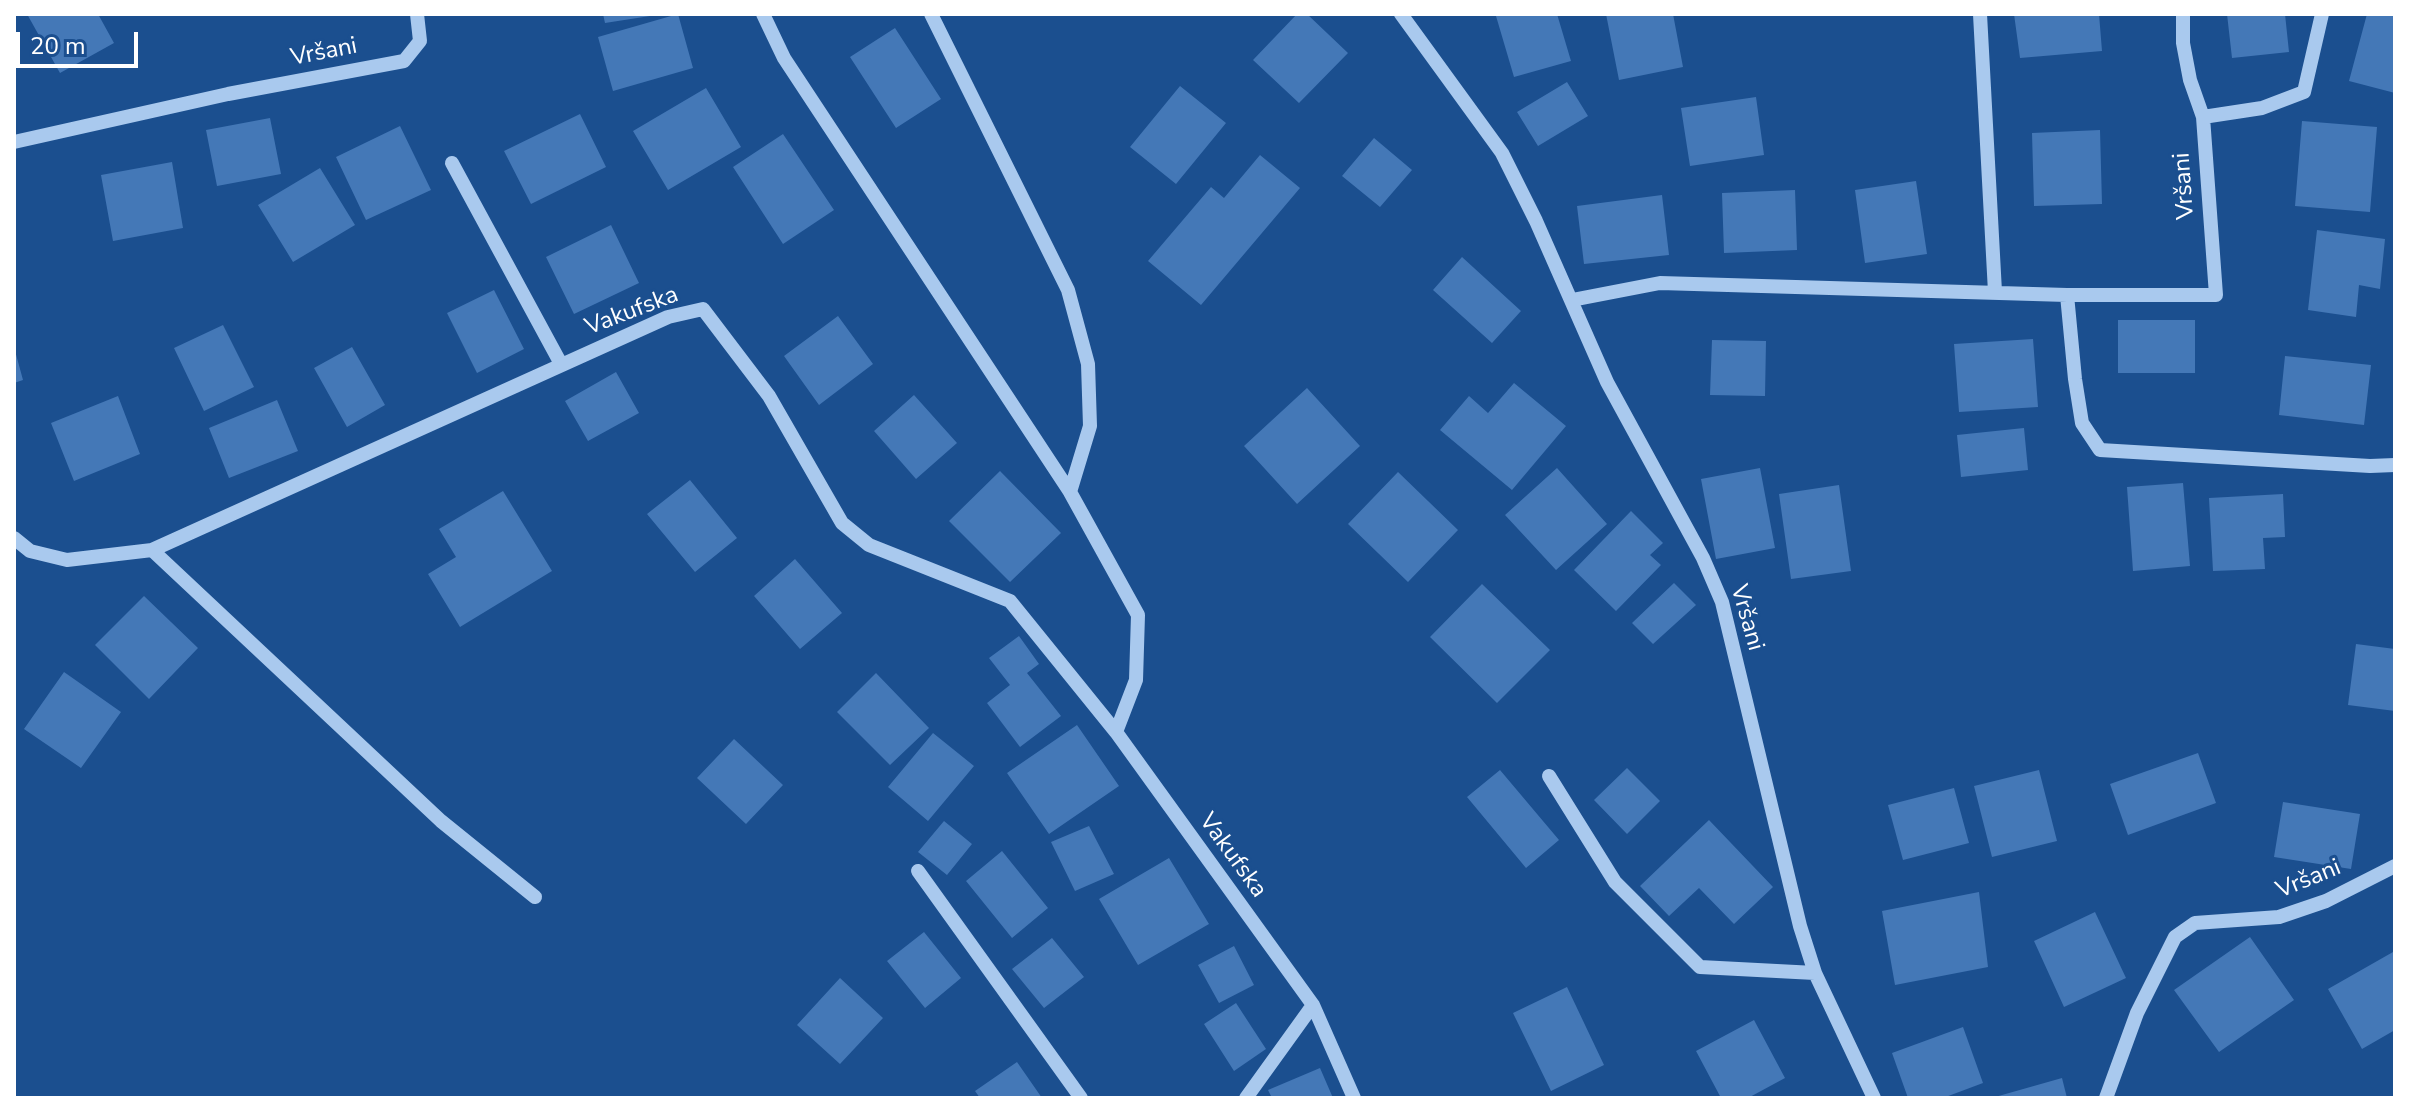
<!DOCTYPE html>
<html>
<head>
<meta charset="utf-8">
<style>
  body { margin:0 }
  #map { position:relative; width:2409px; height:1112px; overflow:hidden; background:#1b4f8f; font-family:"Nunito Sans",sans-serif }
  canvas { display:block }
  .frame { position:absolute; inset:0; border:16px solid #fff; pointer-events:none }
  .scale { position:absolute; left:16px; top:32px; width:122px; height:36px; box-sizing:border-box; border:4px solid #fff; border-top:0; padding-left:10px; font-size:24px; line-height:28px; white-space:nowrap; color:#fff; -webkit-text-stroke:6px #1b4f8f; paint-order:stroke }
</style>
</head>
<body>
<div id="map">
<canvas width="2409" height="1112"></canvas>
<div class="frame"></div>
<div class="scale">20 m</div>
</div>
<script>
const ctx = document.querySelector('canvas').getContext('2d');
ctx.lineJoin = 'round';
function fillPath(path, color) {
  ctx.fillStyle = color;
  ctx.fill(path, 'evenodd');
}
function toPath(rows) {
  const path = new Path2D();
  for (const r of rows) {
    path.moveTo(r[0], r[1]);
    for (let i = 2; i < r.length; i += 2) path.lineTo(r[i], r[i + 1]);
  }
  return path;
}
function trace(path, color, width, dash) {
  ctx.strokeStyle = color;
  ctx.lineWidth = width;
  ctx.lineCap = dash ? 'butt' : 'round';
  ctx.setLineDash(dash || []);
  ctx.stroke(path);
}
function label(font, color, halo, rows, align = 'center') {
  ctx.font = font + ' "Nunito Sans",sans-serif';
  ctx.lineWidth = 6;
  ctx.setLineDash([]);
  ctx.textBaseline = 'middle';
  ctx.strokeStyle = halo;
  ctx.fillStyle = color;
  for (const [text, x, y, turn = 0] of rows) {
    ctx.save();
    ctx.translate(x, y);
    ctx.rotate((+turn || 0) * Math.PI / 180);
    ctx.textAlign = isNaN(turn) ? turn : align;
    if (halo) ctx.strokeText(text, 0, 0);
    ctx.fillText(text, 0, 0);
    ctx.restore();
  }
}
fillPath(toPath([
  [27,14,98,14,114,43,60,73],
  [603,14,650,14,650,16,605,23],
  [678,14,693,68,613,91,598,37],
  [1297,14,1307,14,1348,53,1299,103,1253,60],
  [1504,14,1557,14,1571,61,1514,77,1496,16],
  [1606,14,1673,14,1683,67,1619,80],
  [2014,14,2099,14,2102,51,2020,58],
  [2227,14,2285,14,2289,52,2232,58],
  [2367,14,2395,14,2395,93,2349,81],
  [895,28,941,99,896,128,850,57],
  [1567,82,1588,116,1538,146,1517,112],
  [1180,86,1226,123,1176,184,1130,147],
  [706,88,741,147,668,190,633,131],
  [1756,97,1764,155,1690,166,1681,108],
  [580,114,606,167,531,204,504,151],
  [270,118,281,174,217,186,206,130],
  [2302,121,2377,127,2370,212,2295,206],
  [400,126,431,190,366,220,336,157],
  [2100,130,2102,204,2034,206,2032,133],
  [783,134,834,210,783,244,733,167],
  [1374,138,1412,170,1380,207,1342,176],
  [1260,155,1300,188,1201,305,1148,261,1211,187,1224,198],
  [172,162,183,228,113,241,101,175],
  [320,168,355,225,293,262,258,205],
  [1916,181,1927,254,1865,263,1855,190],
  [1795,190,1797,250,1724,253,1722,193],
  [1662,195,1669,255,1584,264,1577,206],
  [611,225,639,283,574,314,546,257],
  [2317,230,2385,239,2380,289,2359,285,2356,317,2308,310],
  [1462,257,1521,311,1492,343,1433,290],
  [494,290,524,349,477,373,447,313],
  [838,316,873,364,819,405,784,356],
  [2118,320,2195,320,2195,373,2118,373],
  [223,325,254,387,204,411,174,348],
  [2033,339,2038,407,1959,412,1954,344],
  [1712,340,1766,341,1765,396,1710,395],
  [14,347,23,380,14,383],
  [352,347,385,405,347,427,314,368],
  [2285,356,2371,365,2364,425,2279,415],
  [616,372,639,413,588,441,565,401],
  [1514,383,1566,426,1512,490,1440,430,1469,396,1488,413],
  [1307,388,1360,446,1297,504,1244,446],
  [914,395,957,443,916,479,874,431],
  [118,396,140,454,74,481,51,423],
  [277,400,298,451,229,478,209,428],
  [2024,428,2028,470,1961,477,1957,435],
  [1557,468,1607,524,1556,570,1505,515],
  [1760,468,1775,548,1716,559,1701,479],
  [1000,471,1061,533,1010,582,949,521],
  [1398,472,1458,530,1408,582,1348,524],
  [690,480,737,538,695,572,647,514],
  [2183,483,2190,566,2133,571,2127,487],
  [1839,485,1851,571,1791,579,1779,494],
  [503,491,552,571,460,627,428,574,456,557,439,529],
  [2283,494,2285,537,2263,538,2265,569,2213,571,2209,498],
  [1631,511,1663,543,1650,555,1661,565,1616,611,1574,570],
  [795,559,842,613,800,649,754,596],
  [1674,583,1696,605,1653,644,1632,623],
  [1482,584,1550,650,1497,703,1430,637],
  [144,596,198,648,149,699,95,645],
  [1019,636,1039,664,1027,673,1061,716,1020,747,987,703,1010,685,989,658],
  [2356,644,2395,649,2395,711,2348,705],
  [64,672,121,712,81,768,24,729],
  [876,673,929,728,890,765,837,712],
  [1077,725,1119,786,1049,834,1007,773],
  [933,733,974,766,928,821,888,787],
  [734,739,783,785,746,824,697,778],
  [2198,753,2216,803,2128,835,2110,784],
  [1627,768,1660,801,1627,834,1594,800],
  [1500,770,1559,840,1526,868,1467,797],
  [2039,770,2057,841,1992,857,1974,786],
  [1954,788,1969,843,1903,860,1888,805],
  [2283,802,2360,814,2351,869,2274,857],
  [1709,820,1773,887,1734,924,1699,888,1669,916,1640,886],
  [944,821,972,844,947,875,918,852],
  [1089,826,1114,874,1075,891,1051,842],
  [1002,851,1048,908,1012,938,966,881],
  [1169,858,1209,924,1138,965,1099,899],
  [1979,892,1988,967,1895,985,1882,911],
  [2095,912,2126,978,2064,1007,2034,941],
  [924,932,961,978,925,1008,887,961],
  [2250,937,2294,1000,2219,1052,2174,990],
  [1052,938,1084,977,1044,1008,1012,969],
  [1234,946,1254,985,1219,1003,1198,965],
  [2393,952,2395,1030,2362,1049,2328,989],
  [840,978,883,1018,840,1064,797,1025],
  [1567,987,1604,1065,1551,1091,1513,1013],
  [1236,1003,1266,1049,1234,1071,1204,1024],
  [1754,1020,1785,1078,1748,1098,1721,1098,1696,1051],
  [1963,1027,1983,1083,1943,1098,1908,1098,1892,1053],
  [1017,1062,1042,1098,980,1098,975,1091],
  [1320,1068,1333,1098,1272,1098,1268,1090],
  [2062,1078,2067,1098,1995,1098,1995,1097]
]), '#4478b7');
trace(toPath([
  [763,14,784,58,1070,492,1138,615,1136,680,1116,732],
  [931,14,1068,290,1088,364,1090,426,1070,492],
  [1401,14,1502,153,1536,221,1607,382,1703,558,1722,602,1800,926,1815,973,1874,1098],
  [1980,14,1995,292],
  [2203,117,2262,108,2304,92,2322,14],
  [14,142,228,94,404,61,420,41,417,14],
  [452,163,561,364],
  [2067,295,2075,379,2082,423,2100,450,2370,466,2395,465],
  [1572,300,1660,283,2067,295,2216,295,2203,117,2190,80,2183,43,2183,14],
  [14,538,30,551,67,560,152,550,668,317,703,309,769,396,842,523,869,545,1010,601,1116,732,1313,1005,1354,1098],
  [152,550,441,821,535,897],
  [1549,776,1615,882,1700,967,1815,973],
  [918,871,1081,1098],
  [1246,1098,1313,1005],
  [2106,1098,2137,1013,2175,937,2195,923,2279,917,2326,901,2395,866]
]), '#a9c9ee', 14);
label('24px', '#fff', '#1b4f8f', [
  ["Vršani",324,53,-11],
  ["Vršani",2185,186,-94],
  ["Vakufska",632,312,-21],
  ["Vršani",1746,618,74],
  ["Vakufska",1232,856,54],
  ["Vršani",2309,880,-22]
]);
</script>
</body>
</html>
